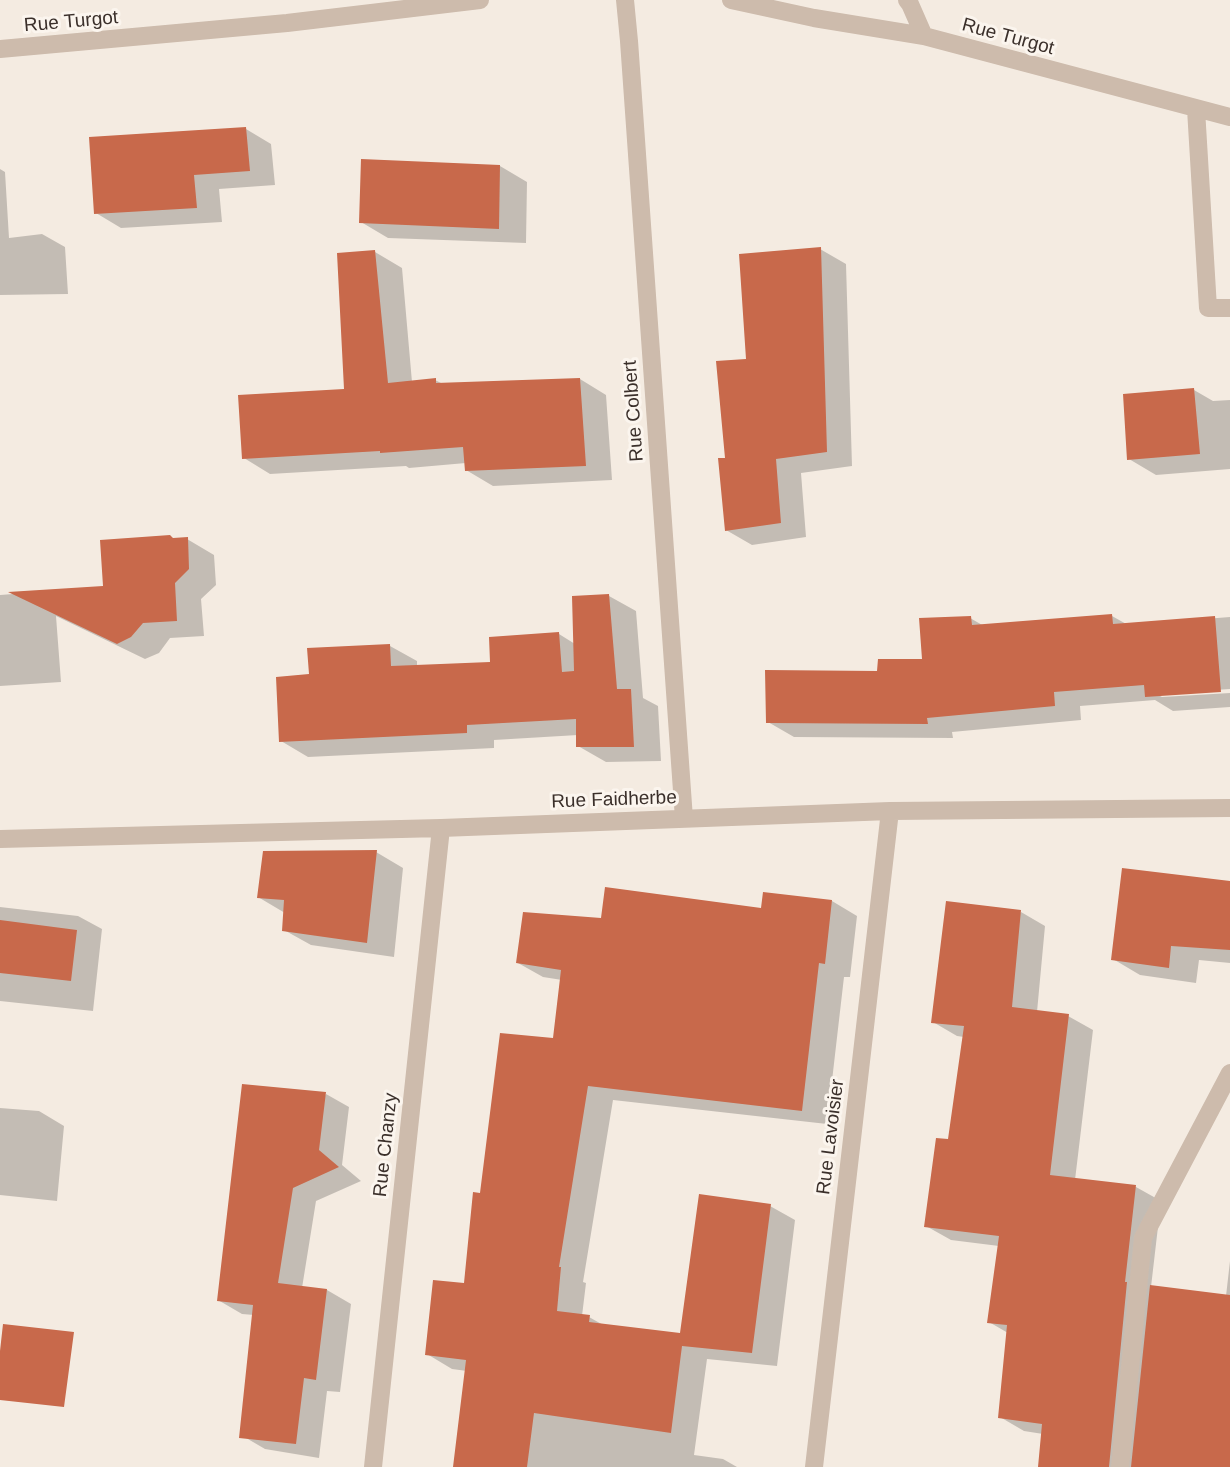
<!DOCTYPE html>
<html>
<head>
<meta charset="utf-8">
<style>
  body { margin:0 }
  canvas { display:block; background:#f4ebe1 }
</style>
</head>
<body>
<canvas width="1230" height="1467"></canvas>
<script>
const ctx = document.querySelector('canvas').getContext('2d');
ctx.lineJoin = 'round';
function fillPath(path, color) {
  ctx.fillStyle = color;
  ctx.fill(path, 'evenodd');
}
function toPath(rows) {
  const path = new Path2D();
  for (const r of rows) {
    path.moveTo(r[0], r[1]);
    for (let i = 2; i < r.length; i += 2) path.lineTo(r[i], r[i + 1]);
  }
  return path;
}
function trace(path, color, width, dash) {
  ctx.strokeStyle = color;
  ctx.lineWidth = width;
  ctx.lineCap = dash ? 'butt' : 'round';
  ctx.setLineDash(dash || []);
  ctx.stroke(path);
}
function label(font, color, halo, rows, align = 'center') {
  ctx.font = font + ' Helvetica,sans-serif';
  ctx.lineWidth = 6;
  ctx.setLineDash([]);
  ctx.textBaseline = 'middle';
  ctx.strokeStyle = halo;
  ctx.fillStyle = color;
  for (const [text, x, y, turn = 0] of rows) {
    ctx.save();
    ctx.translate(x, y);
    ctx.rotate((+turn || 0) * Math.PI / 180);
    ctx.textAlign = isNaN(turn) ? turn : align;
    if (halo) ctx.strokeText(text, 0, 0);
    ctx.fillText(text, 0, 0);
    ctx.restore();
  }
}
fillPath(toPath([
  [246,129,271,144,275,185,219,189,222,222,121,228,96,213],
  [500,166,527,182,526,243,388,238,361,222],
  [0,169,5,172,9,238,42,234,65,247,68,294,0,295],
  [820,249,846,264,852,466,801,473,806,537,752,545,726,530,727,460,747,361],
  [375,252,402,268,412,382,435,380,443,384,580,379,606,395,612,480,493,486,466,470,466,463,409,468,406,466,270,474,244,458,346,391],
  [1194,390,1213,401,1230,400,1230,469,1156,475,1129,459],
  [187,539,214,555,216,585,201,599,204,636,170,638,159,653,145,659,56,616,61,682,0,686,0,595,105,587,175,540],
  [609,596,636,611,643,698,658,706,661,761,606,762,578,746,578,735,494,740,494,748,308,757,281,741,311,676,390,646,417,661,417,667,492,664,559,634,575,644],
  [1112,616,1128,625,1230,617,1230,689,1156,694,1162,697,1230,693,1230,707,1173,711,1155,700,1080,706,1081,720,952,732,953,738,794,737,768,722,879,673,924,661,970,618,984,626],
  [376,852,403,868,394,957,311,945,284,930,285,913,258,897],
  [1230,883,1230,963,1199,960,1196,983,1140,975,1113,959],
  [832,901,857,916,850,977,844,977,827,1124,613,1100,583,1282,586,1283,582,1316,589,1317,605,1326,682,1335,770,1206,795,1220,777,1366,707,1359,694,1455,723,1459,737,1467,455,1467,467,1371,452,1369,427,1354,465,1285,482,1195,555,1039,562,980,543,977,518,963,603,920,762,910],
  [0,907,78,916,102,929,93,1011,0,1001],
  [1021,912,1045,926,1037,1012,1068,1016,1093,1030,1075,1180,1136,1187,1161,1201,1151,1287,1226,1296,1230,1261,1230,1467,1040,1467,1043,1434,1024,1431,1000,1417,1008,1333,989,1322,999,1246,951,1240,926,1226,950,1141,964,1037,957,1036,933,1022],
  [326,1094,349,1107,342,1165,361,1181,316,1201,302,1288,327,1290,351,1304,340,1392,327,1391,319,1458,265,1449,241,1435,254,1315,242,1314,218,1300],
  [0,1108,39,1111,64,1126,57,1201,0,1195]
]), '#0003');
fillPath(toPath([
  [246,127,250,171,194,175,197,208,94,214,89,137],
  [361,159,500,165,499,229,359,223],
  [821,247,827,452,776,459,781,523,725,531,718,458,725,458,716,361,746,359,739,254],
  [375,250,388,383,436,378,436,383,580,378,586,466,465,471,463,447,380,453,380,451,242,459,238,395,344,389,337,253],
  [1194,388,1200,454,1127,460,1123,394],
  [170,535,173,538,188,537,189,569,175,583,177,621,143,623,131,637,117,644,8,592,103,586,100,540],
  [609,594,617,689,631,689,634,747,576,747,576,719,467,725,467,733,279,742,276,677,309,674,307,648,390,644,391,666,490,662,489,637,559,632,562,672,574,671,572,596],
  [1112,614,1113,624,1215,616,1221,692,1145,697,1144,685,1054,692,1055,706,927,718,928,724,766,723,765,670,877,671,878,659,922,659,919,618,971,616,972,625],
  [377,850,367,943,282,931,284,900,257,898,263,851],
  [1122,868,1230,881,1230,950,1171,946,1169,968,1111,960],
  [605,887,761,908,763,892,832,900,825,964,819,963,802,1111,588,1086,559,1267,561,1267,557,1311,590,1315,589,1322,680,1333,699,1194,771,1204,752,1353,682,1346,671,1433,534,1413,527,1467,453,1467,466,1360,425,1355,433,1280,464,1283,473,1192,480,1193,500,1033,553,1038,561,970,516,963,523,912,601,918],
  [946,901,1021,910,1012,1007,1069,1014,1050,1175,1136,1185,1125,1282,1127,1282,1109,1467,1038,1467,1042,1424,998,1418,1007,1325,987,1323,999,1236,924,1227,936,1138,948,1139,964,1026,931,1023],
  [0,920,77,930,71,981,0,973],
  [242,1084,326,1092,319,1150,339,1167,293,1188,278,1283,327,1289,316,1380,304,1378,296,1444,239,1438,253,1305,217,1301],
  [1150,1285,1230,1295,1230,1467,1131,1467],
  [3,1324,74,1332,64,1407,0,1400,0,1351]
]), '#c8694b');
trace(toPath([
  [625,0,629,41,684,819],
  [731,0,814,18,924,36,1230,117],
  [907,0,910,4,924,36],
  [0,49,287,23,480,0],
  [1196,109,1208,308,1230,308],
  [0,839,441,828,890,811,1230,808],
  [373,1467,441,828],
  [814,1467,890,811],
  [1120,1467,1143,1238,1230,1073]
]), '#cdbbac', 18);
label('19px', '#3b302b', '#fbf5ee', [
  ["Rue Turgot",71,22,-5],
  ["Rue Turgot",1008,37,15],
  ["Rue Colbert",634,411,-94],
  ["Rue Faidherbe",614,800,-2],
  ["Rue Lavoisier",831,1137,-83],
  ["Rue Chanzy",386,1145,-84]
]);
</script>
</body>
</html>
